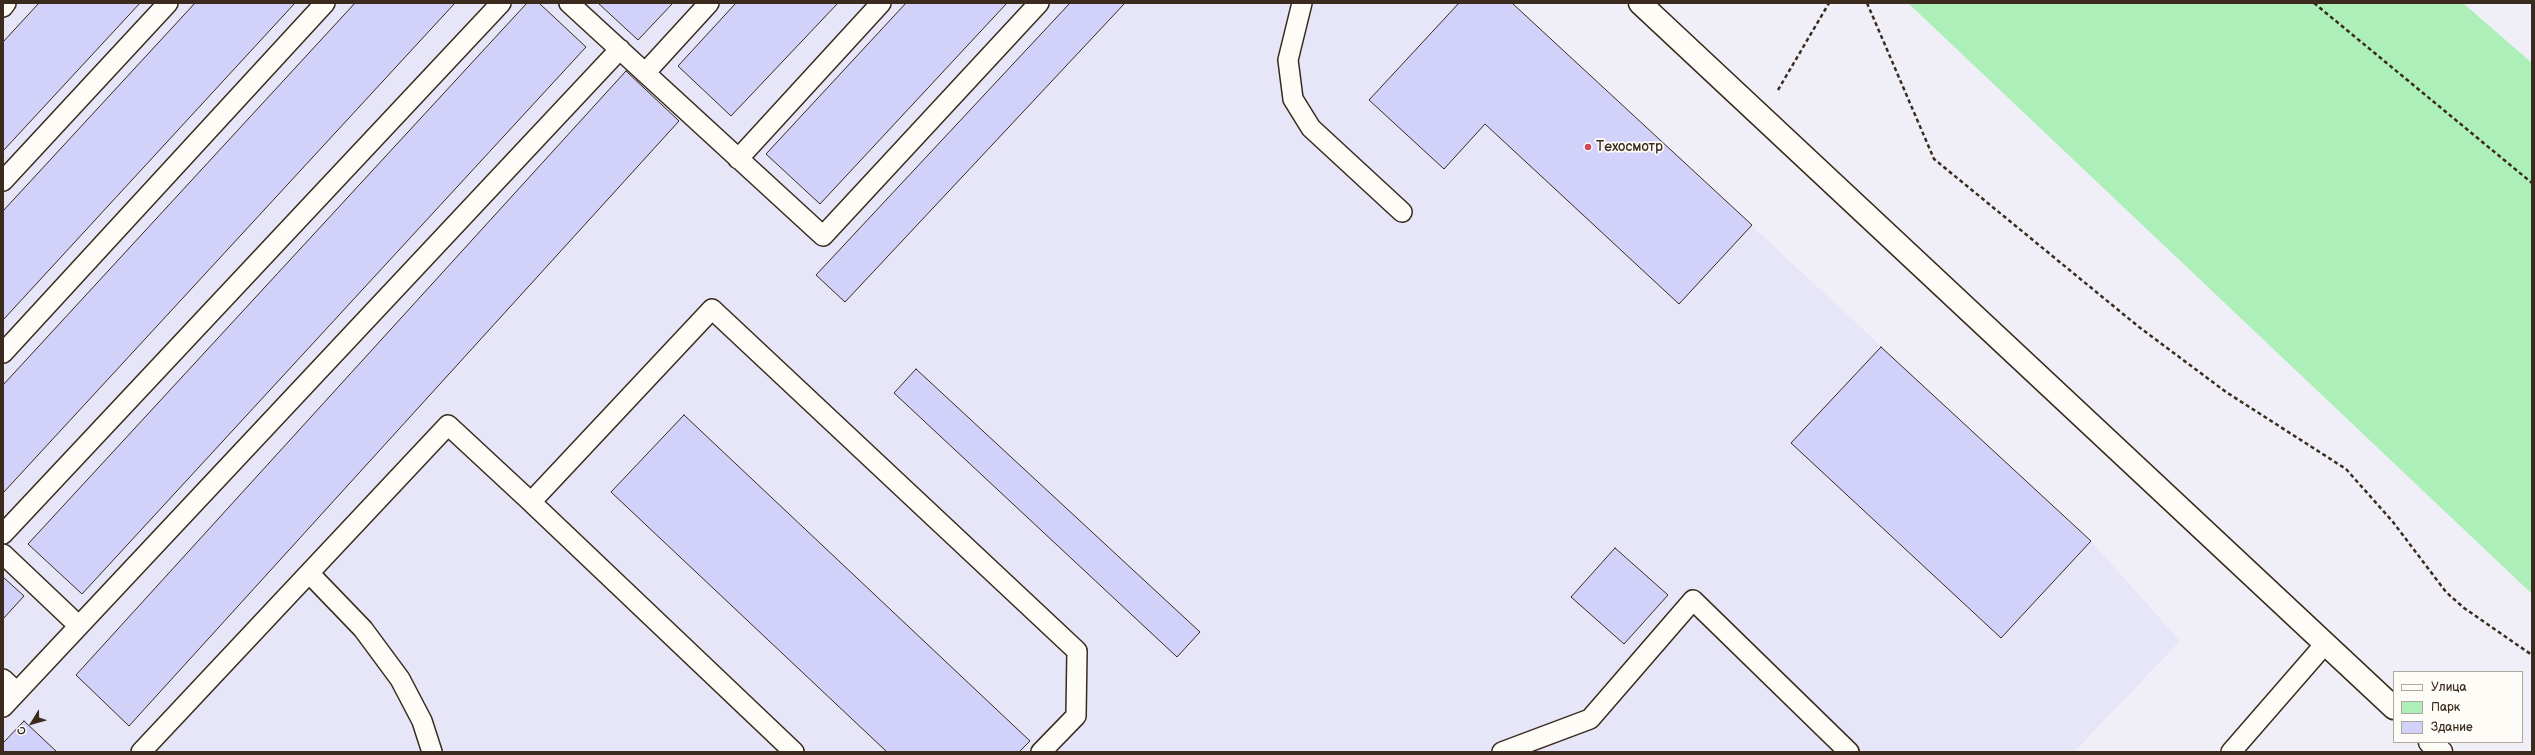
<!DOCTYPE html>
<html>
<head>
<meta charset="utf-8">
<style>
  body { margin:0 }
  #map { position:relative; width:2535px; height:755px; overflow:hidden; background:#f0eff8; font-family:"Balsamiq Sans",sans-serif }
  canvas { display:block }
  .frame { position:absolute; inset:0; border:4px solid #3b2a1e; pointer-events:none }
  .legend { position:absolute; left:2393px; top:671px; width:130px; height:72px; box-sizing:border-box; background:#fdfcf7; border:1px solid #afa8a0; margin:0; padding:5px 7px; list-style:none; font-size:12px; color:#3b2a1e }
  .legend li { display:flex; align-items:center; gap:8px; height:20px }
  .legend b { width:20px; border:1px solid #afa8a0 }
  .north { position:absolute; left:12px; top:703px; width:40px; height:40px; -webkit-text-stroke:3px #fdfcf7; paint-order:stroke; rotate:233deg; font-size:11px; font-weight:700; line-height:16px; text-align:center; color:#3b2a1e }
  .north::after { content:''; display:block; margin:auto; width:14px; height:18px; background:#3b2a1e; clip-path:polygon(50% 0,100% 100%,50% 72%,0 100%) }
</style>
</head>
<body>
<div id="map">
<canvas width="2535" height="755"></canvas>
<div class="frame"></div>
<ul class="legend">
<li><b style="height:5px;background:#fdfcf7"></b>Улица</li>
<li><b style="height:11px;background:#adefb8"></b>Парк</li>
<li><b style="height:11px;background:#d2d1fa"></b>Здание</li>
</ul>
<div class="north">С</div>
</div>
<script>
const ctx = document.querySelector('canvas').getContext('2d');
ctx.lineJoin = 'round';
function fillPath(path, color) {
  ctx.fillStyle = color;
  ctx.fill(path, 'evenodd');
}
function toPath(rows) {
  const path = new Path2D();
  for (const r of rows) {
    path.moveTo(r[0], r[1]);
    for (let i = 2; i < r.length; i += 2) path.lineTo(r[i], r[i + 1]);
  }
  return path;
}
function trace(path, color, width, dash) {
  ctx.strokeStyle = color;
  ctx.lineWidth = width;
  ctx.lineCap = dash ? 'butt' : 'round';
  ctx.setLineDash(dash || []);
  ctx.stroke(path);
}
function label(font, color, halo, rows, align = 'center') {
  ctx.font = font + ' "Balsamiq Sans",sans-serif';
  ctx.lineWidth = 3.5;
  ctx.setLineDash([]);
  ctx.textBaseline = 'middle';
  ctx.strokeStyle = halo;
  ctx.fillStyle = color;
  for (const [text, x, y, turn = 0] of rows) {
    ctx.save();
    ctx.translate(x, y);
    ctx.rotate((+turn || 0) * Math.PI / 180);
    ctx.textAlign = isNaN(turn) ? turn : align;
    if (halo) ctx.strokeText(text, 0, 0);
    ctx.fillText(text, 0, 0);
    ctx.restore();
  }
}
fillPath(toPath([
  [3,3,1512,3,2091,541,2180,641,2074,752,3,752]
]), '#e7e6f9');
fillPath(toPath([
  [1908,3,2463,3,2532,63,2532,594]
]), '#adefb8');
const building = toPath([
  [39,3,140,3,3,151,3,42,39,3],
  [195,3,295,3,3,320,3,211,195,3],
  [355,3,455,3,3,493,3,385,355,3],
  [527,3,539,3,586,47,82,594,28,544,527,3],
  [598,3,673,3,638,40,598,3],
  [736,3,838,3,731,116,678,66,736,3],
  [906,3,1007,3,820,204,766,154,906,3],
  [1070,3,1125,3,845,302,816,275,1070,3],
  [1459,3,1512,3,1752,225,1679,304,1485,124,1444,169,1369,100,1459,3],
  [626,71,679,121,129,726,76,675,626,71],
  [1881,347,2091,541,2001,638,1791,443,1881,347],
  [916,369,1200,632,1177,657,894,393,916,369],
  [684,415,1030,741,1019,752,887,752,611,492,684,415],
  [1615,548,1668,595,1624,644,1571,597,1615,548],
  [3,577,24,596,3,619,3,577],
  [24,721,57,752,3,752,3,743,24,721]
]);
fillPath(building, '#d2d1fa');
trace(building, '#3b2a1e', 1);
const service = toPath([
  [569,3,823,236,1039,3],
  [1302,3,1288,60,1293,99,1311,128,1402,212],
  [3,7,6,3],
  [645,73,709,3],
  [738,159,881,3],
  [3,181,168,3],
  [3,353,325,3],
  [3,534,501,3],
  [3,554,79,626],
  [309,573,363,629,400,679,422,721,432,752],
  [3,679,17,692],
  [3,707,620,49],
  [141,752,448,425,531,502],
  [794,752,531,502,712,309,1077,651,1076,716,1041,752],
  [1502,752,1590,719,1693,600,1849,752],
  [2231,752,2325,644]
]);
const minor = toPath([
  [1640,3,2394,708],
  [2430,742,2441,752]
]);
trace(service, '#3b2a1e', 22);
trace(minor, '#3b2a1e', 25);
trace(toPath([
  [1867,3,1934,159,2139,327,2226,392,2346,469,2393,522,2446,592,2464,608,2532,655],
  [2314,3,2532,183],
  [1778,90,1829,3]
]), '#3b2a1e', 2.5, [4, 3]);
trace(service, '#fdfcf7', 19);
trace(minor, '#fdfcf7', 22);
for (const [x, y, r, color] of [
  [1588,147,4,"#d1495b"]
]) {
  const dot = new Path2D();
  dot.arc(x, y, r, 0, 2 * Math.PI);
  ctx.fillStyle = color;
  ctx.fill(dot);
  trace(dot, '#fdfcf7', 1.5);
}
label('14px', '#3b2a1e', '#fdfcf7', [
  ["Техосмотр",1596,147]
], 'left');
</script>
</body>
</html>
